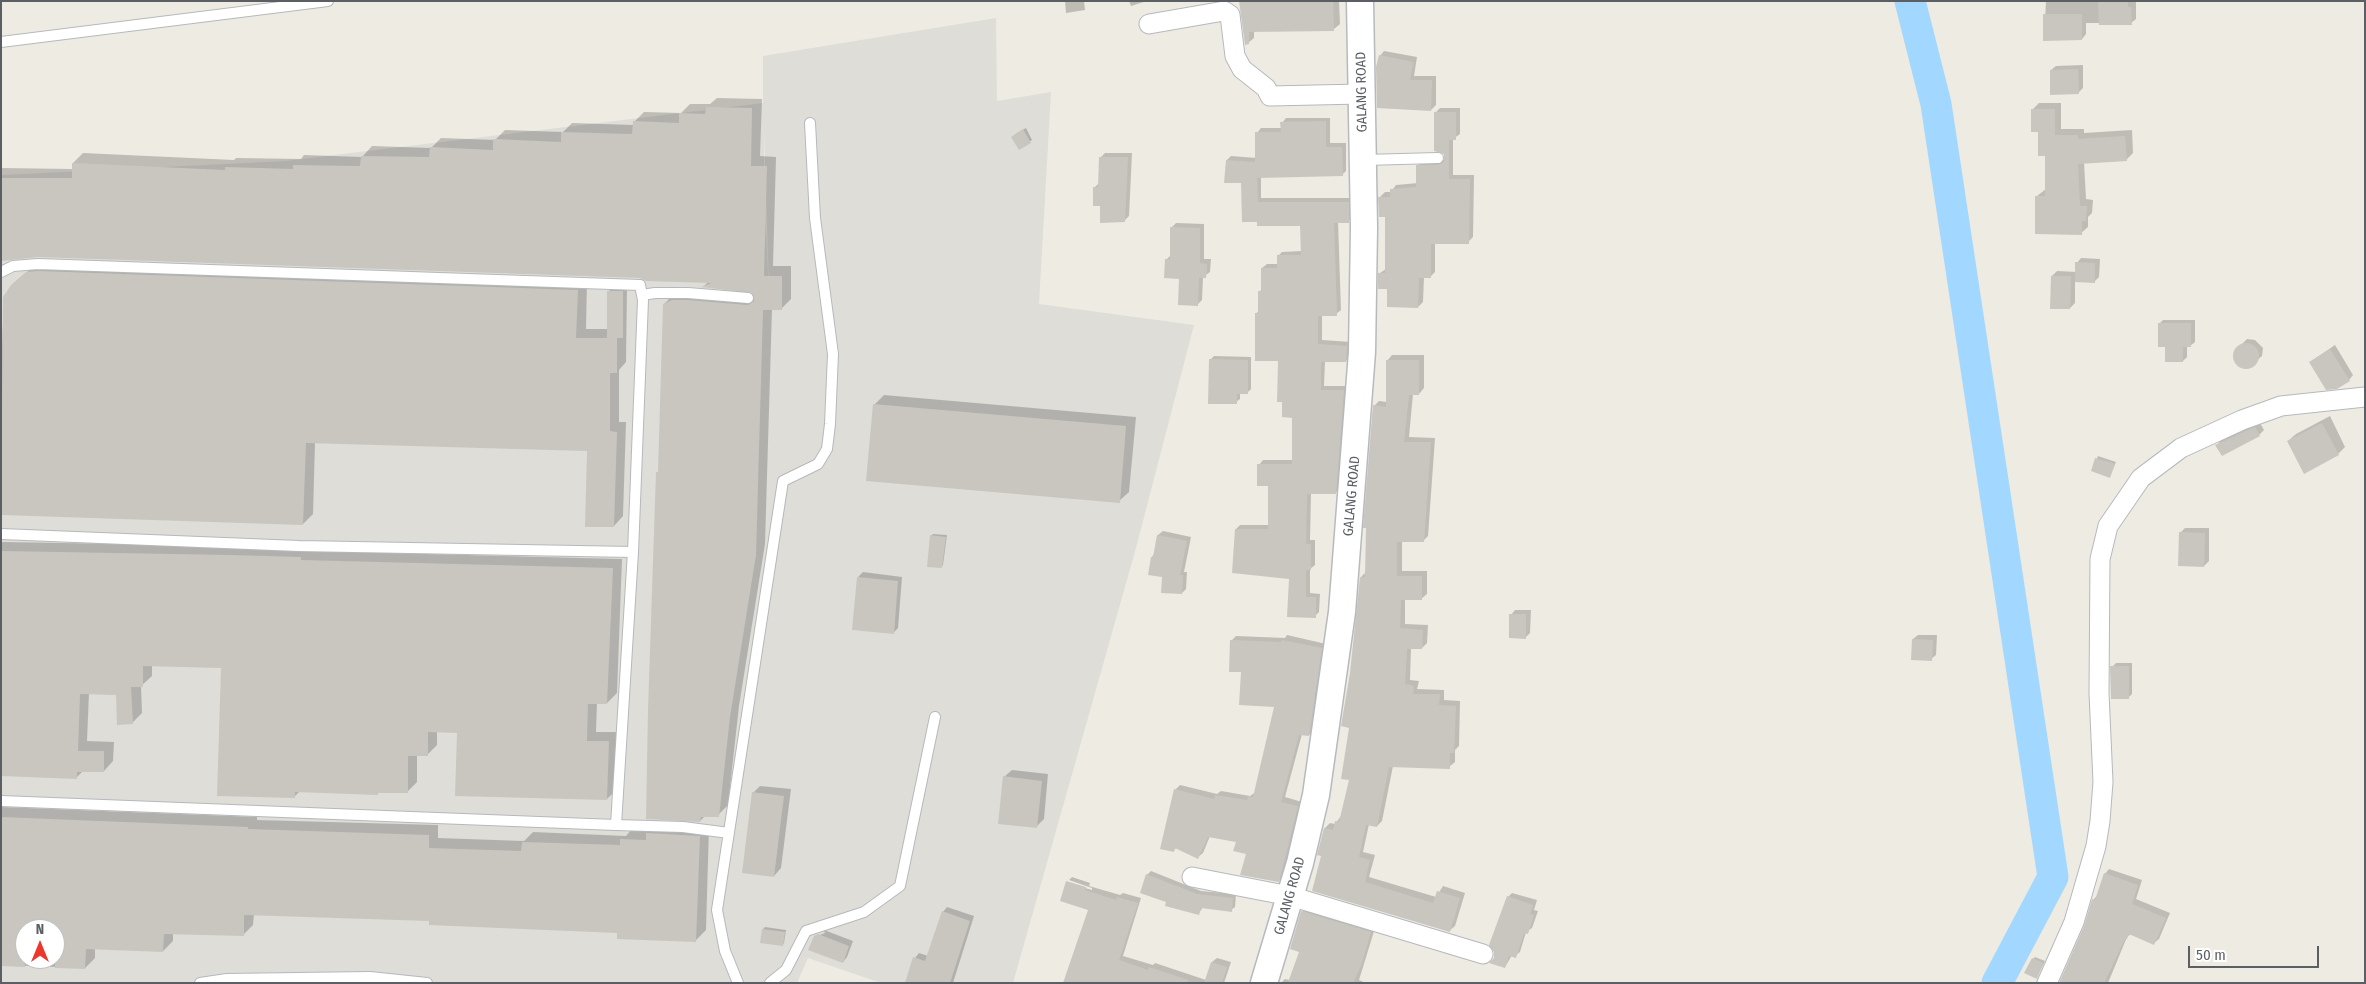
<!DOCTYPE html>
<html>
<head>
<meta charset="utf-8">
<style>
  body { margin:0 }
  #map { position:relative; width:2366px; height:984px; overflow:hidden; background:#eeebe3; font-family:"Fira Sans Condensed",sans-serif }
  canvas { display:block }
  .frame { position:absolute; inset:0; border:2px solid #5b5f64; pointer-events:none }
  .north { position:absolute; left:15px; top:919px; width:50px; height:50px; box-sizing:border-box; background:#fff; border:1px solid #bdbfc1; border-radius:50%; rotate:0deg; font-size:14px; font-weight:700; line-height:20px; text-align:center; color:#5b5f64 }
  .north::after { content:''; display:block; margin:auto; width:18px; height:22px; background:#eb372c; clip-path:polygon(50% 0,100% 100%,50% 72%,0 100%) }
  .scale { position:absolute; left:2188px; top:946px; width:131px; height:22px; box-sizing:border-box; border:2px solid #5b5f64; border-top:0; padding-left:6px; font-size:15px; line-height:18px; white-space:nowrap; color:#5b5f64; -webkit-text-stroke:4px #fff; paint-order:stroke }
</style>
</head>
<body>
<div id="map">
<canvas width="2366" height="984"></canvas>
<div class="frame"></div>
<div class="north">N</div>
<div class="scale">50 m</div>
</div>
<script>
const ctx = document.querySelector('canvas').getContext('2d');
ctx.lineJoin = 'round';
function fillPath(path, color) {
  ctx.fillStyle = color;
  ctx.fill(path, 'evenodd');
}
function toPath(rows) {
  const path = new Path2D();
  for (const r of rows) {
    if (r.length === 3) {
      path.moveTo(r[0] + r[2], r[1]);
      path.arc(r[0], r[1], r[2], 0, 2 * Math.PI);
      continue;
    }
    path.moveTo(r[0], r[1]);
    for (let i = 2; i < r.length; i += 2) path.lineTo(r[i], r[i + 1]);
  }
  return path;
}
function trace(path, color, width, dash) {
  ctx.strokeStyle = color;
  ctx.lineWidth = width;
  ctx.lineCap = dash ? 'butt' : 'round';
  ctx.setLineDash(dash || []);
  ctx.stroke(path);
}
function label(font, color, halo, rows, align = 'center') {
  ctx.font = font + ' "Fira Sans Condensed",sans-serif';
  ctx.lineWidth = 4;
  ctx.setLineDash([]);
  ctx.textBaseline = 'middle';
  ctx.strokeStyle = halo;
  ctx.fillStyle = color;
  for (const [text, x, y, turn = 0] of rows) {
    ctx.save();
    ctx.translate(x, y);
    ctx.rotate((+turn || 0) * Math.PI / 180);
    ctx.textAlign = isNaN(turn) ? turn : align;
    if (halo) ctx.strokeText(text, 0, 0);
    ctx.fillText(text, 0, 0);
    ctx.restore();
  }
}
fillPath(toPath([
  [996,18,997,101,1051,92,1039,304,1194,325,1136,548,1013,983,881,983,808,958,797,983,1,983,1,175,285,161,763,103,763,56],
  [764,130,769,293,764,191],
  [25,929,55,929,55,959,25,959]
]), '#dfddd7');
fillPath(toPath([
  [1065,1,1084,1,1085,10,1066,13],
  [1129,1,1147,1,1131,6],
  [1241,1,1339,1,1340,24,1334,29,1254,30,1254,38,1248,43],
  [2046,1,2136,1,2136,19,2131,23,2086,23,2086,34,2082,39,2044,39],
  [1384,51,1417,57,1414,76,1436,76,1436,105,1431,110,1380,56],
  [2083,65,2083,88,2078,93,2051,70,2056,66],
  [717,98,762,99,760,156,776,157,773,266,791,266,791,299,781,309,772,309,765,544,739,706,728,805,718,815,706,815,700,821,660,470,664,304,674,294,698,290,757,295,749,290,704,286,708,282,641,277,38,256,1,260,1,168,73,169,73,163,83,153,234,160,236,158,301,159,304,155,362,157,372,146,431,148,441,138,495,140,505,130,563,132,572,123,634,125,634,122,644,112,681,113,690,104,710,104],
  [2039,103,2061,103,2061,129,2084,129,2084,133,2132,130,2133,153,2126,160,2084,162,2086,199,2093,200,2092,213,2088,217,2088,227,2081,233,2037,196,2046,189,2046,155,2032,110],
  [1440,108,1460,108,1460,134,1453,139,1453,175,1474,175,1473,237,1468,242,1435,242,1435,272,1430,277,1424,277,1423,302,1418,307,1389,288,1380,273,1386,269,1386,216,1380,197,1385,192,1391,192,1396,185,1418,183,1418,166,1422,161,1445,160,1435,113],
  [1286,118,1330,118,1330,143,1346,143,1346,171,1342,175,1261,176,1261,198,1352,198,1353,217,1348,221,1338,221,1341,310,1336,314,1322,315,1322,340,1351,342,1350,356,1346,361,1325,361,1324,386,1348,386,1340,489,1335,493,1311,493,1310,540,1315,540,1315,565,1310,569,1310,593,1320,594,1319,612,1315,616,1290,577,1236,529,1240,525,1269,525,1269,485,1259,465,1263,460,1293,460,1294,416,1279,360,1256,314,1259,310,1259,292,1263,288,1262,268,1267,264,1278,264,1278,256,1282,252,1302,251,1302,225,1258,225,1243,182,1227,160,1231,156,1257,158,1257,133,1261,128,1282,128,1282,123],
  [1026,128,1032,140,1019,148,1014,135],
  [1105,153,1132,153,1129,216,1124,221,1101,204,1095,187,1100,182,1101,157],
  [1176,223,1204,224,1204,259,1211,259,1210,272,1203,277,1202,300,1197,305,1167,259,1171,255,1171,228],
  [2081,258,2100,259,2099,277,2095,281,2075,281,2075,303,2070,308,2052,276,2057,271,2077,272,2077,263],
  [37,263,587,280,586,329,609,329,609,291,613,287,627,287,626,362,619,370,619,422,626,422,623,516,614,526,589,450,315,442,313,514,303,524,1,513,1,374,4,298,12,286],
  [2163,320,2195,320,2195,342,2190,346,2187,346,2187,357,2183,361,2166,346,2159,324],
  [2247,339,2255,340,2263,348,2262,356,2247,368,2240,367,2234,357,2236,350],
  [2335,345,2353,375,2349,380,2310,362],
  [1392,355,1424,355,1424,388,1419,394,1413,394,1409,437,1435,438,1428,536,1423,541,1402,540,1402,571,1427,571,1427,594,1421,599,1405,599,1405,624,1428,625,1427,643,1422,648,1411,648,1410,680,1419,681,1417,689,1444,690,1444,700,1460,701,1459,746,1455,750,1455,762,1449,767,1393,766,1382,821,1377,826,1369,824,1363,852,1375,855,1369,877,1436,897,1443,886,1465,893,1455,926,1449,931,1314,890,1322,855,1325,828,1330,823,1335,824,1341,816,1350,779,1351,673,1361,577,1366,572,1374,406,1379,401,1387,402,1387,361],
  [1214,356,1251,357,1251,389,1247,393,1240,393,1240,399,1236,402,1210,360],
  [884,395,1136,417,1129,492,1119,501,874,405],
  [2330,416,2345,447,2338,454,2288,441,2296,434],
  [2260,423,2264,430,2259,435,2217,445,2221,440],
  [2098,456,2116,462,2110,476,2092,470],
  [2185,528,2209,528,2209,561,2204,566,2180,533],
  [1163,531,1191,537,1184,572,1187,572,1186,589,1182,593,1163,576,1152,557,1154,554,1158,535],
  [933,534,947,535,943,565,941,567,931,536],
  [3,542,240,546,310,551,622,559,617,693,607,703,597,703,596,732,618,732,617,789,607,799,459,732,437,731,437,745,427,755,417,755,417,782,407,792,380,791,378,793,300,791,294,797,222,667,152,665,152,676,141,686,142,713,132,723,117,694,89,693,87,741,114,742,113,761,104,771,83,771,77,777,1,775,1,543],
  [863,572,902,577,898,628,893,633,858,577],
  [1515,610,1531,610,1530,633,1525,638,1511,615],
  [1287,635,1326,644,1314,730,1309,735,1302,734,1285,797,1302,802,1283,876,1278,881,1247,854,1238,841,1210,836,1203,853,1198,857,1176,848,1173,851,1175,790,1180,785,1217,794,1221,791,1250,796,1256,792,1276,706,1243,671,1231,641,1236,636,1285,638],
  [1918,635,1937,635,1936,655,1931,659,1913,639],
  [2116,663,2132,663,2132,694,2128,698,2112,667],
  [1012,770,1048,774,1044,819,1036,827,1004,777],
  [760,786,791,789,781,868,774,876,753,793],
  [1,807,257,817,257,820,438,825,438,838,524,841,533,832,626,836,631,830,709,827,706,930,696,940,618,931,430,920,254,914,253,925,243,935,173,933,173,941,163,951,95,948,95,958,85,968,1,965],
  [25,929,55,929,55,959,25,959],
  [2109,869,2142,880,2136,899,2170,913,2159,939,2154,943,2131,934,2127,937,2108,983,2061,983,2086,927,2094,899,2098,895,2105,874],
  [1151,871,1201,891,1236,894,1235,907,1231,910,1203,907,1199,913,1168,902,1147,875],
  [1072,877,1090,883,1089,886,1120,895,1123,893,1141,898,1123,956,1153,965,1155,963,1206,980,1212,962,1217,958,1231,962,1224,983,1064,983,1090,909,1062,900,1068,881,1068,883,1092,890,1092,888,1069,880],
  [1512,893,1537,900,1534,910,1538,911,1532,928,1526,932,1520,952,1515,956,1512,955,1505,967,1495,958,1508,897],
  [947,907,974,916,953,983,906,983,915,958,919,953,928,956,943,912],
  [1307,907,1375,928,1359,980,1366,983,1281,983,1285,979,1289,980,1300,951,1302,912],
  [765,927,786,930,784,943,782,945,763,929],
  [824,930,853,941,847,957,843,962,817,936,825,933,824,931,819,933],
  [2035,957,2045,961,2038,975,2033,959]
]), '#0003');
trace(toPath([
  [1910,1,1936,104,2053,877,1997,983]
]), '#a2d8ff', 31);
fillPath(toPath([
  [1239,1,1333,1,1334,31,1249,32,1249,44,1245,45],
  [2098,1,2128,1,2128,7,2131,7,2132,25,2099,25],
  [2043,14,2082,14,2082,40,2043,41],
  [1379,55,1413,62,1410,80,1432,80,1431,111,1377,108,1376,67],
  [2078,69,2079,94,2050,95,2050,70],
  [706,107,752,108,751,166,767,166,764,276,782,276,782,310,763,310,756,555,730,717,719,817,701,817,700,822,646,819,648,710,656,472,658,472,663,304,672,300,688,300,748,305,754,301,752,293,701,287,711,283,646,281,640,278,38,257,1,261,1,178,72,178,72,163,225,170,225,167,293,169,293,165,360,166,361,156,429,157,430,147,493,150,493,139,561,142,561,132,632,134,633,121,679,123,679,113,705,114],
  [2031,109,2055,109,2055,135,2078,135,2078,139,2125,136,2127,161,2078,164,2080,206,2087,206,2086,221,2082,221,2082,235,2035,234,2035,196,2045,196,2045,156,2038,156,2038,132,2031,132],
  [1434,112,1456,112,1456,140,1449,140,1449,179,1470,179,1469,244,1431,244,1431,278,1419,278,1418,308,1387,307,1387,289,1378,289,1378,273,1385,273,1385,217,1379,217,1378,197,1390,197,1390,189,1416,187,1416,165,1438,165,1444,162,1444,154,1434,151],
  [1326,121,1326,147,1342,147,1343,176,1257,178,1258,202,1349,202,1349,223,1334,223,1337,316,1318,316,1318,344,1347,346,1346,362,1321,362,1321,390,1344,390,1336,494,1307,494,1306,544,1311,544,1311,570,1306,570,1306,597,1316,597,1316,618,1287,617,1289,579,1232,573,1235,529,1268,529,1268,486,1257,486,1257,464,1292,464,1292,418,1282,417,1282,402,1277,402,1278,361,1255,361,1255,313,1258,313,1258,291,1261,291,1261,268,1277,268,1277,255,1301,255,1300,226,1257,226,1257,222,1242,222,1241,183,1224,183,1226,160,1255,162,1255,132,1281,132,1280,122],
  [1023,129,1031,143,1019,150,1011,137],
  [1099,157,1128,157,1125,222,1100,223,1100,206,1093,206,1093,187,1098,187],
  [1170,227,1200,228,1200,263,1207,264,1206,278,1199,278,1198,306,1178,305,1179,279,1164,278,1165,259,1170,259],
  [2075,262,2095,263,2095,283,2075,282],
  [38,271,578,290,576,338,617,338,617,373,610,373,610,431,617,432,614,527,585,527,587,451,306,443,303,525,1,515,3,297,11,285,26,272],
  [2051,276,2071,276,2070,309,2050,309],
  [607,291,623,291,623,338,607,338],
  [2158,323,2191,323,2191,347,2183,347,2183,362,2165,362,2165,347,2158,347],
  [2246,356,13],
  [2330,349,2350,381,2337,389,2326,390,2309,362],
  [1209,359,1248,360,1248,394,1237,394,1237,404,1208,404],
  [1386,360,1419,360,1419,395,1409,395,1404,442,1431,442,1424,542,1397,542,1397,576,1422,576,1422,600,1401,600,1400,628,1423,630,1422,649,1407,649,1405,684,1414,686,1413,694,1440,694,1439,705,1456,706,1454,753,1450,753,1450,769,1389,767,1377,827,1366,825,1359,857,1370,860,1365,882,1433,903,1437,891,1460,898,1450,932,1312,891,1321,856,1317,855,1324,828,1333,830,1335,821,1339,822,1349,780,1341,779,1349,728,1341,726,1350,673,1360,577,1365,577,1366,528,1363,528,1373,405,1386,407],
  [873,404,1126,426,1120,503,866,481],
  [2322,423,2339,455,2304,474,2287,441],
  [2255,427,2260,436,2222,456,2215,445],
  [2095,458,2115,464,2110,478,2091,471],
  [2179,532,2205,533,2204,567,2178,566],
  [930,535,946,537,942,568,927,567],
  [1157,535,1187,541,1180,575,1183,575,1182,594,1161,593,1162,577,1148,575,1151,557,1153,557],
  [1,551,230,555,301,557,301,560,613,568,607,704,588,704,587,741,609,741,607,800,455,796,457,733,428,732,428,756,408,756,408,793,378,793,378,795,295,792,295,798,217,796,221,668,143,666,143,687,131,687,133,724,117,725,116,695,80,694,78,751,104,751,104,772,77,772,77,779,1,776],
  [857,577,898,581,894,634,852,630],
  [1509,614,1526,614,1526,639,1509,638],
  [1912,639,1933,640,1932,661,1911,660],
  [1230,640,1281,642,1282,640,1322,648,1309,736,1299,735,1281,802,1298,806,1279,882,1240,875,1246,854,1233,851,1236,842,1208,837,1198,859,1175,848,1174,852,1160,849,1174,789,1214,799,1215,795,1247,800,1248,796,1253,797,1274,707,1239,705,1241,672,1229,672],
  [2110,666,2129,666,2129,699,2111,699],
  [1003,776,1042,781,1037,828,998,824],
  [752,792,784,796,774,877,742,873],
  [1,817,248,827,248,829,429,835,429,848,521,851,522,842,620,845,620,839,646,840,646,833,700,836,696,942,617,939,617,933,429,925,429,921,244,915,244,936,164,934,163,952,86,949,85,969,55,968,55,929,25,929,25,967,1,966],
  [2104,873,2138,885,2132,904,2166,918,2154,945,2129,934,2127,939,2125,939,2104,983,2059,983,2084,926,2092,899,2095,900],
  [1146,874,1197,894,1233,898,1232,912,1201,908,1199,915,1165,906,1166,902,1140,893],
  [1066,881,1086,887,1085,890,1116,900,1117,897,1138,903,1119,960,1148,970,1149,967,1188,980,1188,983,1063,983,1088,910,1060,901],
  [1507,896,1533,905,1530,914,1534,915,1528,934,1524,933,1516,958,1509,956,1505,968,1489,963,1494,958,1494,952,1489,945],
  [942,911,970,921,950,983,905,983,913,957,925,961],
  [1301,911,1371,932,1361,966,1353,983,1288,983,1299,952,1290,949],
  [762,929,785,932,783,946,760,943],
  [818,934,849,946,843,963,808,950,814,936],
  [2032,958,2043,963,2037,979,2024,973],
  [1211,962,1227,967,1222,983,1204,983]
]), '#c9c6c0');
const lane = toPath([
  [1,42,328,1],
  [1364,160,1438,158],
  [1,272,13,266,38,264,640,285,643,300,633,552,616,825,1,801],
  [642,295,655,293,688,293,748,298],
  [1,534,299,546,633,552],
  [616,825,683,827,729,833],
  [200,983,227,979,370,977,427,983],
  [738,983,725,951,717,910,783,481,818,464,827,449,830,424,833,354,815,218,810,123],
  [770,983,786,970,806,931,864,912,900,886,935,717]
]);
const street = toPath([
  [1149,24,1224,11,1230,15,1235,56,1242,69,1266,88,1270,96,1361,94],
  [1192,877,1290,896,1483,954],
  [2047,983,2074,922,2096,846,2100,821,2103,782,2099,693,2100,559,2108,526,2141,478,2181,448,2242,420,2281,406,2365,397]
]);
const secondary = toPath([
  [1264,983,1300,863,1316,795,1342,612,1362,352,1364,228,1360,1]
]);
trace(lane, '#b5b9bd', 12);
trace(street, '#b5b9bd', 21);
trace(secondary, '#b6babf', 29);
trace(lane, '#fff', 10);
trace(street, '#fff', 19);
trace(secondary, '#fff', 26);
label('14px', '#5b5f64', '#fff', [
  ["GALANG ROAD",1362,92,-91],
  ["GALANG ROAD",1352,496,-85],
  ["GALANG ROAD",1290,896,-74]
]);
</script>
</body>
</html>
